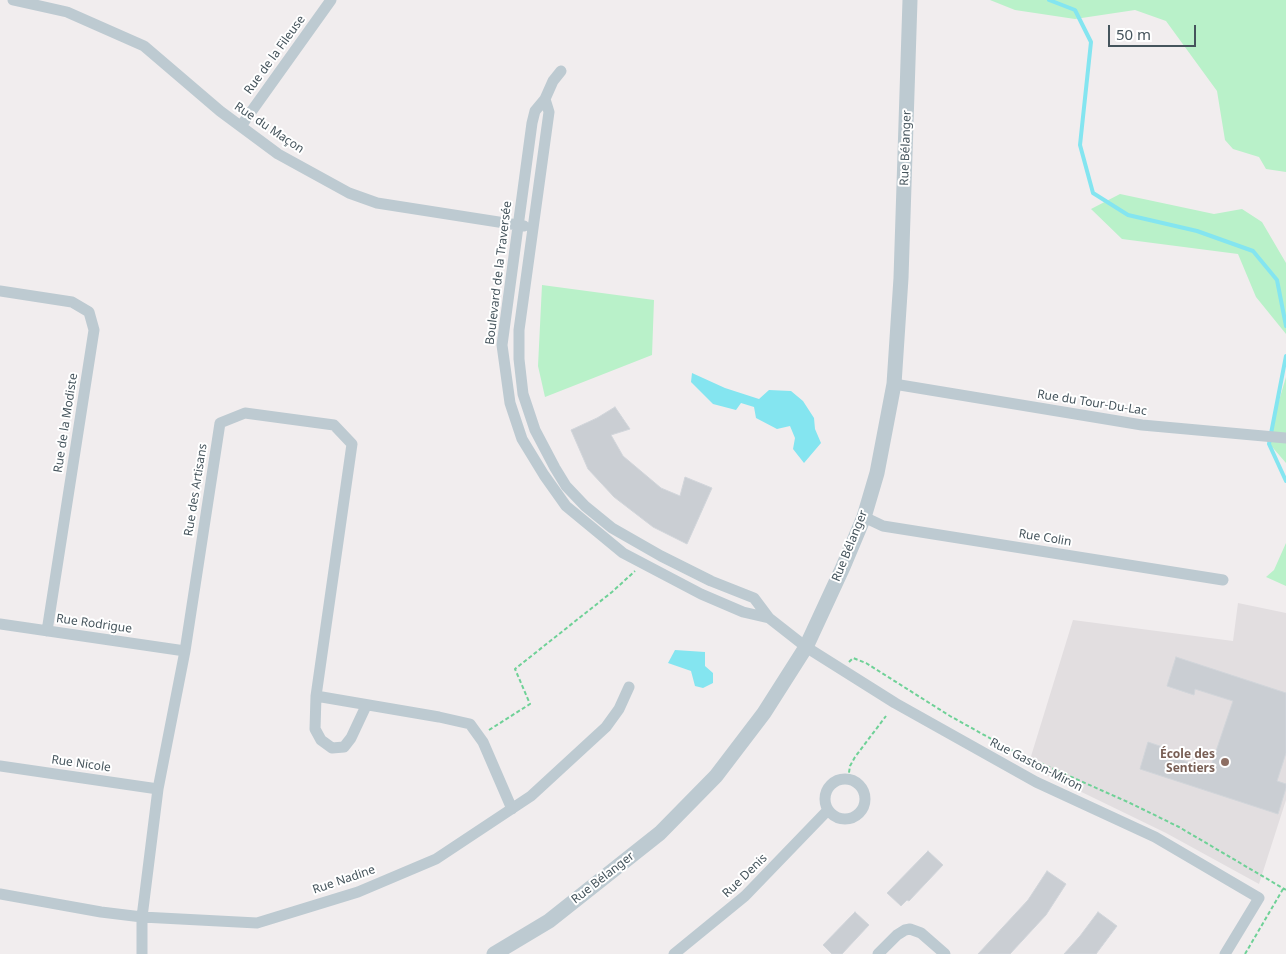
<!DOCTYPE html>
<html>
<head>
<meta charset="utf-8">
<style>
  body { margin:0 }
  #map { position:relative; width:1286px; height:954px; overflow:hidden; background:#f1edee; font-family:"Noto Sans",sans-serif }
  canvas { display:block }
  .scale { position:absolute; left:1108px; top:25px; width:88px; height:22px; box-sizing:border-box; border:2px solid #45545c; border-top:0; padding-left:6px; font-size:15px; line-height:18px; white-space:nowrap; color:#45545c; -webkit-text-stroke:4px #fff; paint-order:stroke }
</style>
</head>
<body>
<div id="map">
<canvas width="1286" height="954"></canvas>
<div class="scale">50 m</div>
</div>
<script>
const ctx = document.querySelector('canvas').getContext('2d');
ctx.lineJoin = 'round';
function fillPath(path, color) {
  ctx.fillStyle = color;
  ctx.fill(path, 'evenodd');
}
function toPath(rows) {
  const path = new Path2D();
  for (const r of rows) {
    if (r.length === 3) {
      path.moveTo(r[0] + r[2], r[1]);
      path.arc(r[0], r[1], r[2], 0, 2 * Math.PI);
      continue;
    }
    path.moveTo(r[0], r[1]);
    for (let i = 2; i < r.length; i += 2) path.lineTo(r[i], r[i + 1]);
  }
  return path;
}
function trace(path, color, width, dash) {
  ctx.strokeStyle = color;
  ctx.lineWidth = width;
  ctx.lineCap = dash ? 'butt' : 'round';
  ctx.setLineDash(dash || []);
  ctx.stroke(path);
}
function label(font, color, halo, rows, align = 'center') {
  ctx.font = font + ' "Noto Sans",sans-serif';
  ctx.lineWidth = 4;
  ctx.setLineDash([]);
  ctx.textBaseline = 'middle';
  ctx.strokeStyle = halo;
  ctx.fillStyle = color;
  for (const [text, x, y, turn = 0] of rows) {
    ctx.save();
    ctx.translate(x, y);
    ctx.rotate((+turn || 0) * Math.PI / 180);
    ctx.textAlign = isNaN(turn) ? turn : align;
    if (halo) ctx.strokeText(text, 0, 0);
    ctx.fillText(text, 0, 0);
    ctx.restore();
  }
}
fillPath(toPath([
  [1238,603,1286,613,1286,800,1259,884,1166,833,1028,766,1073,620,1233,641]
]), '#e2dee0');
fillPath(toPath([
  [990,0,1286,0,1286,172,1266,169,1259,157,1233,149,1225,140,1217,91,1166,21,1135,10,1075,19,1015,10],
  [1120,194,1214,214,1242,209,1262,222,1286,263,1286,334,1256,297,1238,254,1122,239,1091,209],
  [542,285,654,300,652,355,545,397,538,366],
  [1286,377,1286,463,1267,441],
  [1286,543,1286,586,1266,577,1274,570]
]), '#b9f1c9');
fillPath(toPath([
  [692,373,725,388,759,399,769,390,791,391,803,401,814,418,815,429,821,443,804,463,793,449,795,438,790,426,777,429,756,418,754,407,741,403,736,410,713,404,691,382],
  [675,650,705,652,705,666,713,673,713,683,703,688,695,686,691,671,668,663]
]), '#84e5f0');
trace(toPath([
  [1049,0,1075,10,1091,42,1080,145,1093,193,1128,215,1197,231,1253,251,1277,280,1286,326],
  [1286,356,1269,444,1286,481]
]), '#84e5f0', 4);
const building = toPath([
  [615,407,630,429,611,435,623,456,661,488,680,496,685,477,712,488,687,544,653,527,614,497,588,469,571,430,597,418,615,407],
  [1176,657,1286,693,1286,753,1277,781,1286,784,1286,788,1278,814,1140,769,1148,742,1174,751,1172,757,1210,769,1233,701,1195,689,1194,695,1167,686,1176,657],
  [928,851,943,865,909,901,907,900,901,906,887,893,928,851],
  [1047,871,1066,884,1046,915,1010,954,978,954,1028,900,1047,871],
  [855,912,869,925,842,954,832,954,823,945,855,912],
  [1098,912,1117,926,1096,954,1064,954,1080,936,1098,912]
]);
fillPath(building, '#caced3');
trace(building, '#d1d5da', 1);
trace(toPath([
  [849,662,853,658,866,663,950,716,1013,751,1130,803,1179,827,1286,890],
  [489,730,530,704,515,669,612,592,635,571],
  [848,779,850,766,855,757,886,716],
  [1245,954,1283,889]
]), '#6fd197', 2, [4, 2.5]);
trace(toPath([
  [13,0,67,12,144,46,220,111,278,154,349,193,377,203,524,226],
  [561,71,553,81,545,99,535,111,532,123,502,345,510,403,522,439,544,475,566,506,623,553,701,594,743,612,769,618],
  [545,99,549,112,519,330,519,359,523,394,535,430,555,468,566,486,585,506,612,528,661,556,711,581,754,598,769,618,806,647,895,703,1036,782,1155,837,1259,898,1225,954],
  [241,126,331,0],
  [0,291,72,302,89,312,94,330,47,631],
  [894,384,1142,425,1286,438],
  [864,517,883,526,1223,580],
  [0,624,185,651],
  [316,696,315,729,321,740,332,748,344,747,351,738,366,706],
  [0,766,158,789],
  [845,799,20],
  [0,894,101,912,142,917,257,923,358,892,436,859,531,796,606,727,619,709,629,687],
  [142,954,142,917,158,789,185,651,220,423,245,413,334,425,352,444,316,696,439,717,470,724,483,742,512,809],
  [674,954,745,896,828,810],
  [878,954,897,935,905,930,910,929,921,933,945,954]
]), '#bdcad1', 11);
trace(toPath([
  [494,954,549,921,660,833,716,776,764,713,806,647,843,567,864,517,877,473,894,384,901,278,910,0]
]), '#bdcad1', 15);
for (const [x, y, r, color] of [
  [1225,762,5,"#8d6e63"]
]) {
  const dot = new Path2D();
  dot.arc(x, y, r, 0, 2 * Math.PI);
  ctx.fillStyle = color;
  ctx.fill(dot);
  trace(dot, '#fff', 2);
}
label('12px', '#45545c', '#fff', [
  ["Rue de la Fileuse",275,55,-54],
  ["Rue du Maçon",269,128,34],
  ["Rue Bélanger",906,148,-88],
  ["Boulevard de la Traversée",499,273,-83],
  ["Rue du Tour-Du-Lac",1092,403,9],
  ["Rue de la Modiste",66,423,-81],
  ["Rue des Artisans",196,490,-81],
  ["Rue Colin",1045,538,9],
  ["Rue Bélanger",850,546,-68],
  ["Rue Rodrigue",94,624,8],
  ["Rue Nicole",81,764,8],
  ["Rue Gaston-Miron",1036,765,27],
  ["Rue Denis",745,876,-44],
  ["Rue Bélanger",603,878,-38],
  ["Rue Nadine",344,880,-19]
]);
label('bold 12px', '#785e54', '#fff', [
  ["École des",1215,755],
  ["Sentiers",1215,769]
], 'right');
</script>
</body>
</html>
